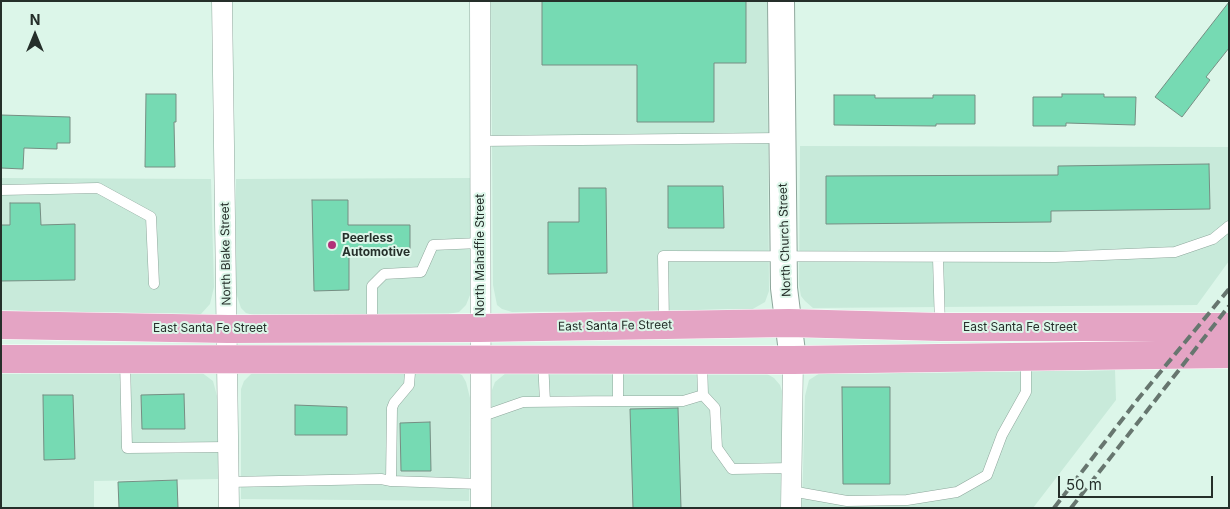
<!DOCTYPE html>
<html>
<head>
<meta charset="utf-8">
<style>
  body { margin:0 }
  #map { position:relative; width:1230px; height:509px; overflow:hidden; background:#dcf6e9; font-family:Inter,sans-serif }
  canvas { display:block }
  .frame { position:absolute; inset:0; border:2px solid #252f2a; pointer-events:none }
  .north { position:absolute; left:10px; top:10px; width:50px; height:50px; -webkit-text-stroke:4px #dcf6e9; paint-order:stroke; rotate:0deg; font-size:14px; font-weight:700; line-height:20px; text-align:center; color:#252f2a }
  .north::after { content:''; display:block; margin:auto; width:18px; height:22px; background:#252f2a; clip-path:polygon(50% 0,100% 100%,50% 72%,0 100%) }
  .scale { position:absolute; left:1058px; top:476px; width:155px; height:22px; box-sizing:border-box; border:2px solid #252f2a; border-top:0; padding-left:6px; font-size:15px; line-height:18px; white-space:nowrap; color:#252f2a; -webkit-text-stroke:4px #dcf6e9; paint-order:stroke }
</style>
</head>
<body>
<div id="map">
<canvas width="1230" height="509"></canvas>
<div class="frame"></div>
<div class="north">N</div>
<div class="scale">50 m</div>
</div>
<script>
const ctx = document.querySelector('canvas').getContext('2d');
ctx.lineJoin = 'round';
function fillPath(path, color) {
  ctx.fillStyle = color;
  ctx.fill(path, 'evenodd');
}
function toPath(rows) {
  const path = new Path2D();
  for (const r of rows) {
    path.moveTo(r[0], r[1]);
    for (let i = 2; i < r.length; i += 2) path.lineTo(r[i], r[i + 1]);
  }
  return path;
}
function trace(path, color, width, dash) {
  ctx.strokeStyle = color;
  ctx.lineWidth = width;
  ctx.lineCap = dash ? 'butt' : 'round';
  ctx.setLineDash(dash || []);
  ctx.stroke(path);
}
function label(font, color, halo, rows, align = 'center') {
  ctx.font = font + ' Inter,sans-serif';
  ctx.lineWidth = 4;
  ctx.setLineDash([]);
  ctx.textBaseline = 'middle';
  ctx.strokeStyle = halo;
  ctx.fillStyle = color;
  for (const [text, x, y, turn = 0] of rows) {
    ctx.save();
    ctx.translate(x, y);
    ctx.rotate((+turn || 0) * Math.PI / 180);
    ctx.textAlign = isNaN(turn) ? turn : align;
    if (halo) ctx.strokeText(text, 0, 0);
    ctx.fillText(text, 0, 0);
    ctx.restore();
  }
}
fillPath(toPath([
  [491,1,767,1,769,291,765,302,751,310,512,312,502,309,497,305,493,285],
  [800,146,1229,147,1229,261,1197,305,813,308,805,301,801,296,799,285],
  [1,178,211,179,214,287,210,304,201,314,190,318,1,310],
  [473,178,472,290,466,305,459,312,448,314,253,315,246,313,241,308,236,293,236,179],
  [1,369,201,372,213,381,217,396,219,479,94,481,94,508,1,508],
  [1115,370,1116,400,1033,508,802,508,805,396,809,380,820,373,828,371],
  [254,371,452,371,462,375,466,382,470,398,469,501,241,499,241,389,244,381],
  [762,371,774,378,780,385,783,394,780,508,492,508,492,390,495,382,506,373]
]), '#c8eada');
const building = toPath([
  [542,1,746,1,746,63,714,63,714,122,637,122,637,65,542,65,542,1],
  [1229,2,1229,48,1206,77,1210,80,1182,117,1155,97,1229,2],
  [146,94,176,94,176,122,174,122,175,167,145,167,146,94],
  [1062,94,1104,94,1104,97,1136,97,1135,125,1066,123,1066,126,1033,126,1033,97,1062,97,1062,94],
  [834,95,875,95,875,98,933,98,933,95,975,95,975,124,936,124,936,126,834,125,834,95],
  [1,115,70,117,70,143,57,143,57,149,24,148,23,169,1,168,1,115],
  [1209,164,1210,209,1051,211,1051,222,826,224,826,176,1058,175,1058,166,1209,164],
  [668,186,723,186,724,228,668,228,668,186],
  [579,188,606,188,607,273,548,274,548,222,579,222,579,188],
  [312,200,348,200,348,225,410,225,410,252,349,252,349,290,314,291,312,200],
  [10,203,40,203,41,225,75,224,75,280,1,281,1,225,10,225,10,203],
  [842,387,890,387,890,484,843,484,842,387],
  [184,394,185,429,142,429,141,395,184,394],
  [43,395,73,395,75,459,44,460,43,395],
  [295,405,347,407,347,435,295,435,295,405],
  [678,408,681,508,633,508,630,409,678,408],
  [430,422,431,471,401,471,400,423,430,422],
  [177,480,178,508,119,508,118,482,177,480]
]);
fillPath(building, '#76dab3');
trace(building, '#768e83', 1);
const service = toPath([
  [480,141,781,138],
  [1,190,98,188,151,217,154,284],
  [938,258,940,326],
  [664,325,663,256,1055,257,1175,252,1213,239,1229,226],
  [372,327,372,286,384,274,421,272,433,245,480,243],
  [125,360,127,448,229,447],
  [411,360,409,385,394,403,392,408,391,481,480,484],
  [543,360,545,402],
  [618,360,618,401,683,401,703,395],
  [702,362,703,395,715,408,717,448,732,469,792,468],
  [480,417,523,402,618,401],
  [229,482,381,479,391,481],
  [791,491,847,501,907,500,957,492,987,475,1002,435,1026,392,1026,358]
]);
const minor = toPath([
  [222,1,229,508],
  [480,1,481,508],
  [791,508,793,360]
]);
const tertiary = toPath([
  [781,1,784,288,793,360]
]);
const primary = toPath([
  [1,325,228,329,480,328,789,323,940,327,1229,327],
  [1,359,793,360,1229,354]
]);
trace(service, '#8ea79c', 11);
trace(minor, '#8ea79c', 21);
trace(tertiary, '#8ea79c', 28);
trace(primary, '#fff', 29);
trace(service, '#fff', 10);
trace(minor, '#fff', 20);
trace(tertiary, '#fff', 26);
trace(primary, '#e4a4c4', 28);
trace(toPath([
  [1054,508,1138,399,1229,289],
  [1071,508,1229,306]
]), '#67766f', 4, [10, 5]);
for (const [x, y, r, color] of [
  [332,245,5,"#b23079"]
]) {
  const dot = new Path2D();
  dot.arc(x, y, r, 0, 2 * Math.PI);
  ctx.fillStyle = color;
  ctx.fill(dot);
  trace(dot, '#dcf6e9', 2);
}
label('bold 12px', '#252f2a', '#dcf6e9', [
  ["Peerless",342,238],
  ["Automotive",342,252]
], 'left');
label('12px', '#252f2a', '#dcf6e9', [
  ["North Church Street",785,240,-92],
  ["North Blake Street",226,254,-91],
  ["North Mahaffie Street",480,255,-90],
  ["East Santa Fe Street",615,326,-1],
  ["East Santa Fe Street",1020,327],
  ["East Santa Fe Street",210,328]
]);
</script>
</body>
</html>
